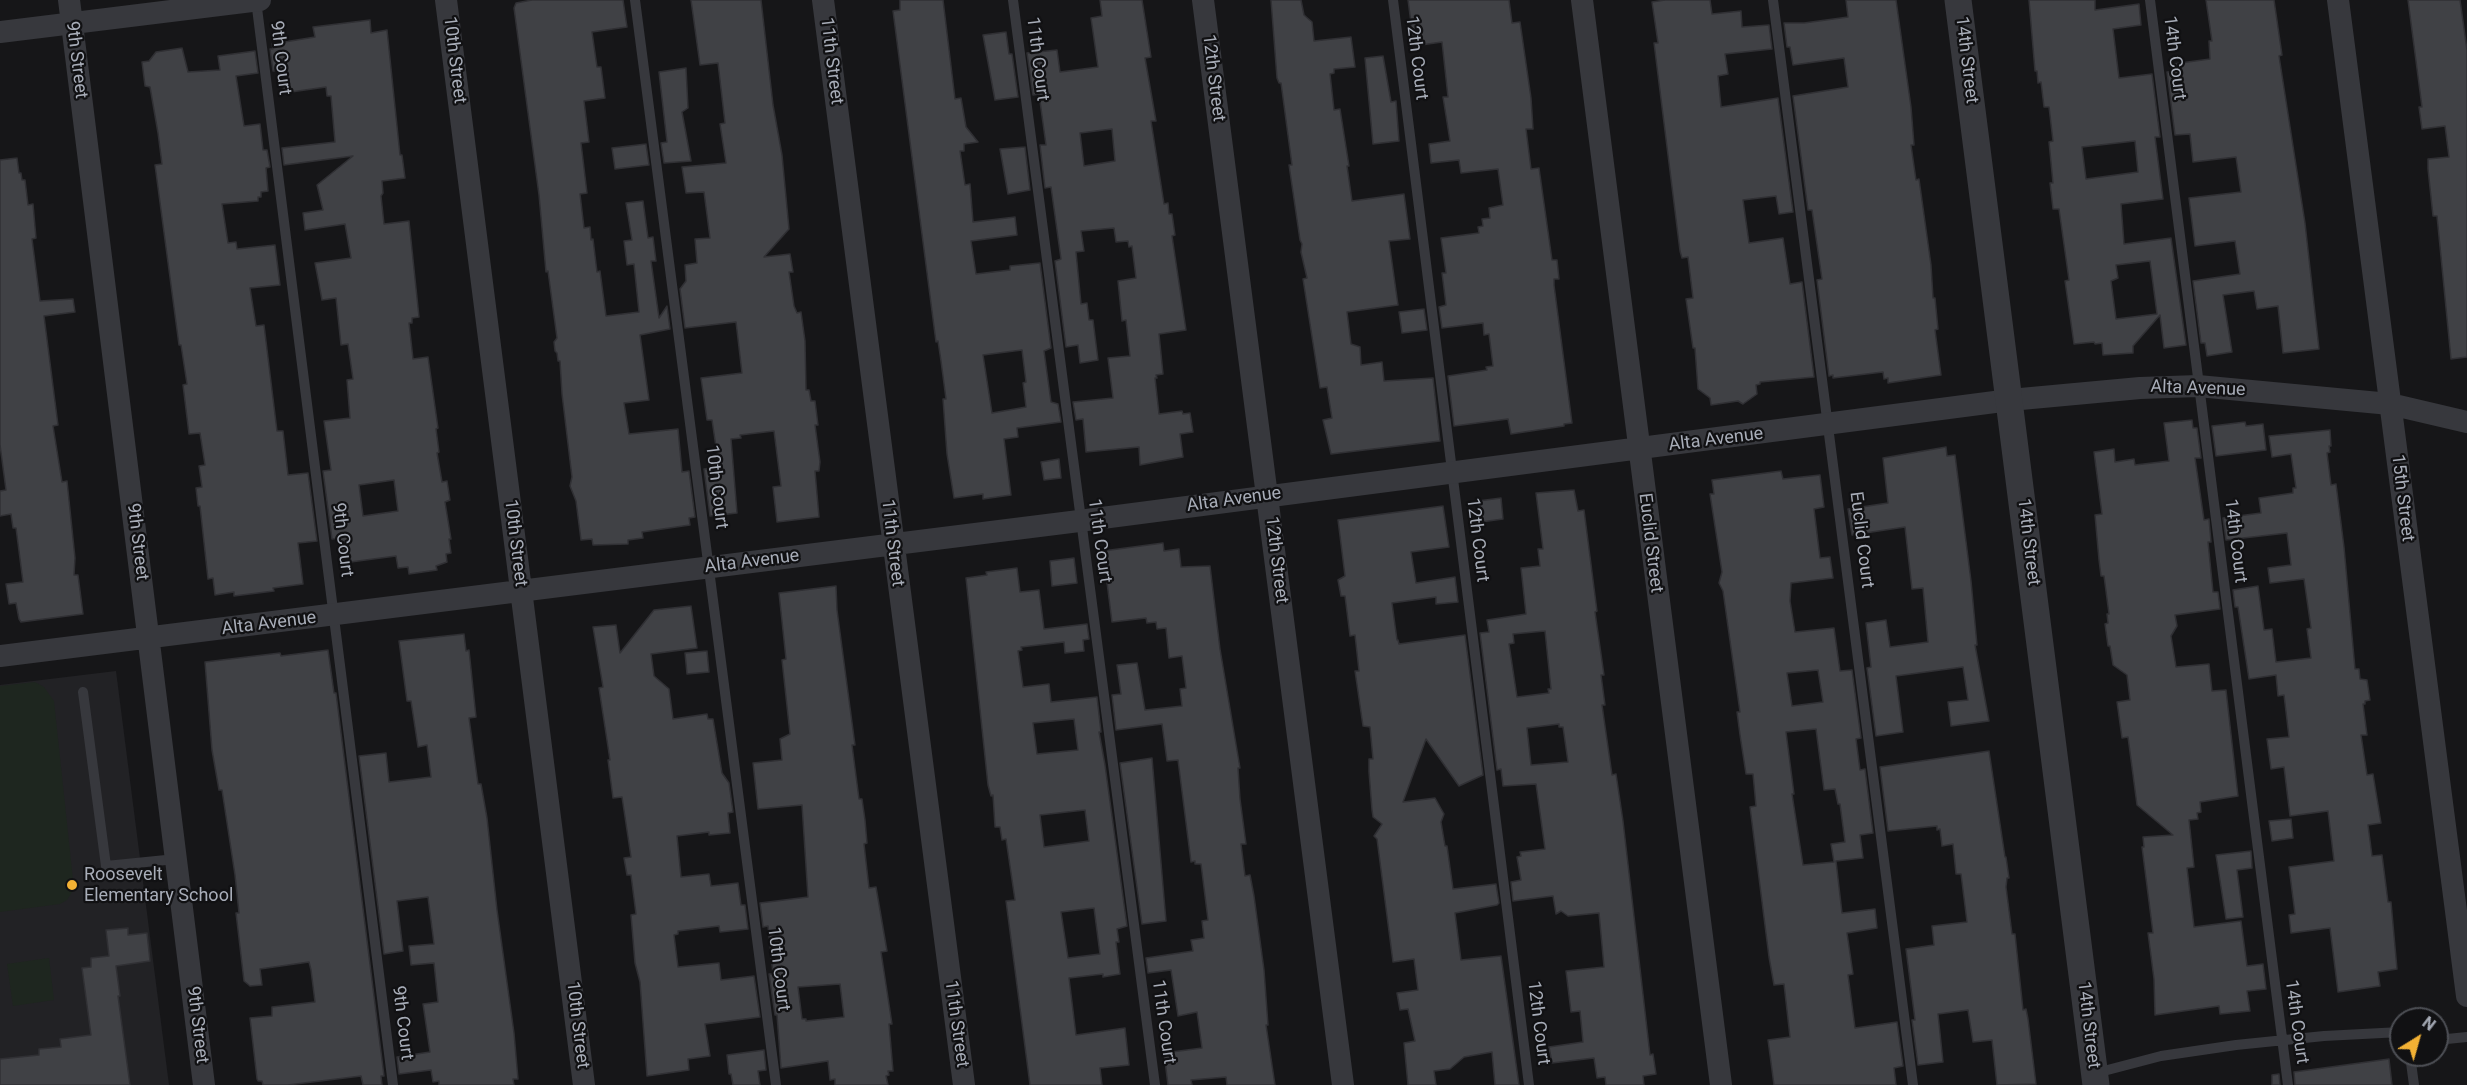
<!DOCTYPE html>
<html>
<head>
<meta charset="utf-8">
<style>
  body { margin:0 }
  #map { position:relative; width:2467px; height:1085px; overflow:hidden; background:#161618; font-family:Roboto,sans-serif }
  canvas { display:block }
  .north { position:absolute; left:2389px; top:1007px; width:60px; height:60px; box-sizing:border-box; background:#111113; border:2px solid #4d4f55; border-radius:50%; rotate:37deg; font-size:16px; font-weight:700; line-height:24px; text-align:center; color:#a8adb8 }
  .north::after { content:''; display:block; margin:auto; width:21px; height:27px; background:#f2b134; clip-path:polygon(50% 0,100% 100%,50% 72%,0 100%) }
</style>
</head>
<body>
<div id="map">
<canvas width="2467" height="1085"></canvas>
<div class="north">N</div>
</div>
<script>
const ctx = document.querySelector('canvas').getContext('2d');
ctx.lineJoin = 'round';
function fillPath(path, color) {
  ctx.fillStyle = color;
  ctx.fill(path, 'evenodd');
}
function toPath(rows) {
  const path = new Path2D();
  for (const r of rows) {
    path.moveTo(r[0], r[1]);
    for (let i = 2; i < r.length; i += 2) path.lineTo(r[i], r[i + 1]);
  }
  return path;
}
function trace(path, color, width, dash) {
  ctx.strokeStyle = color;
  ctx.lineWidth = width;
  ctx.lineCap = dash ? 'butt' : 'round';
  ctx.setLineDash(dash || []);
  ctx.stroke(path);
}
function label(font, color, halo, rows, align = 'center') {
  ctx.font = font + ' Roboto,sans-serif';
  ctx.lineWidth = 4.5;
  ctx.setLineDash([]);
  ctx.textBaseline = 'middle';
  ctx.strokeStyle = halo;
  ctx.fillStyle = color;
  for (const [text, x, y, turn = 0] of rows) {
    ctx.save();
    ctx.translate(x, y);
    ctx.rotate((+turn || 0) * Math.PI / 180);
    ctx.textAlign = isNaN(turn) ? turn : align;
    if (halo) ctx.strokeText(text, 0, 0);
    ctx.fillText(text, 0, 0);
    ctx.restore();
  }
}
fillPath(toPath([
  [116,671,169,1085,0,1085,0,685]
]), '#222225');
fillPath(toPath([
  [35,682,44,687,54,701,74,889,67,900,60,904,0,912,0,686],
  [49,958,54,1000,13,1006,7,964]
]), '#1e261f');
const building = toPath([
  [532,0,623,0,627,27,592,32,597,67,601,67,605,98,584,101,589,142,581,143,587,193,580,194,584,228,590,227,591,240,593,239,597,272,600,271,606,316,639,312,634,264,627,265,624,241,632,240,626,203,643,201,648,238,653,237,656,261,651,261,659,318,667,306,670,329,640,335,649,400,624,403,629,434,678,429,682,472,689,471,695,517,689,518,690,525,642,532,643,538,628,540,628,544,593,545,592,539,581,540,576,501,570,486,572,477,562,394,560,361,558,361,557,353,555,351,554,342,557,338,548,271,546,272,539,195,514,8,516,3,532,0],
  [691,0,761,0,773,105,782,155,789,229,764,257,790,254,793,272,789,272,794,306,797,313,801,312,805,341,806,390,809,390,811,401,815,401,818,425,815,425,820,462,819,471,815,471,819,517,777,522,773,487,781,486,774,431,740,435,741,438,731,439,737,513,710,516,704,469,719,467,712,420,707,420,701,378,742,373,736,322,685,328,680,289,686,281,685,265,697,263,695,239,710,238,704,192,686,193,682,167,726,163,720,124,725,123,718,63,700,65,691,0],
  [900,0,943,0,955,99,961,98,966,127,978,142,964,144,964,151,960,151,965,185,970,184,973,222,1015,217,1017,235,971,241,976,274,1010,270,1010,266,1040,263,1051,348,1044,351,1051,402,1058,404,1061,422,1017,428,1018,437,1004,439,1011,495,983,499,983,494,954,498,947,454,943,399,946,399,941,361,938,341,936,342,893,11,900,10,900,0],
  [1022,350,1026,382,1023,383,1026,407,992,413,983,355,1022,350],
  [1100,0,1142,0,1151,57,1145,58,1156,121,1151,121,1164,204,1168,203,1169,214,1172,214,1175,235,1172,236,1186,330,1159,334,1163,374,1156,375,1157,378,1155,378,1159,414,1182,411,1183,414,1190,413,1193,432,1180,434,1183,457,1140,465,1139,447,1086,452,1083,419,1076,420,1073,402,1113,398,1108,358,1130,356,1126,320,1122,321,1118,281,1136,278,1132,246,1129,247,1128,241,1116,242,1114,228,1081,231,1084,251,1076,252,1081,304,1087,303,1089,320,1093,320,1098,360,1080,363,1078,345,1066,347,1055,261,1061,259,1051,187,1045,188,1040,145,1046,145,1039,94,1033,95,1027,53,1057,50,1060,72,1098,67,1091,18,1102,16,1100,0],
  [1112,129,1115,161,1084,166,1080,133,1112,129],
  [1271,0,1301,0,1304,15,1312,22,1314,41,1351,37,1355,67,1334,69,1334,73,1330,74,1334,110,1340,109,1349,166,1347,166,1352,201,1404,194,1410,239,1389,241,1398,305,1347,312,1351,344,1360,347,1361,365,1382,362,1384,381,1433,378,1440,441,1331,454,1323,420,1332,418,1327,387,1320,388,1303,279,1307,278,1301,252,1302,244,1300,240,1289,165,1292,165,1281,83,1279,83,1277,78,1271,0],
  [1408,0,1509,0,1512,23,1520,22,1531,98,1533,129,1526,129,1531,169,1539,168,1552,260,1557,260,1559,279,1554,279,1554,285,1572,423,1564,424,1564,426,1511,434,1508,419,1454,426,1448,376,1487,370,1486,367,1493,366,1489,334,1484,335,1483,323,1442,328,1439,307,1446,305,1442,273,1446,273,1441,238,1479,233,1478,227,1483,226,1482,219,1490,218,1489,208,1503,205,1498,169,1461,173,1459,160,1431,163,1429,144,1450,141,1443,97,1448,97,1442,42,1414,46,1408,0],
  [1665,0,1710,0,1712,14,1741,11,1742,27,1769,25,1772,49,1725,54,1728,74,1718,76,1721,107,1778,98,1793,212,1779,214,1776,196,1743,200,1749,243,1783,238,1790,284,1802,282,1814,377,1760,382,1760,384,1756,385,1757,394,1743,404,1738,401,1711,405,1710,398,1698,389,1695,348,1693,348,1686,299,1693,298,1688,257,1682,258,1680,251,1654,43,1658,43,1652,2,1665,0],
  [1846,0,1896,0,1911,107,1914,145,1911,145,1916,180,1919,179,1931,265,1933,298,1935,298,1938,329,1935,330,1941,375,1888,383,1888,378,1884,379,1883,372,1833,378,1833,375,1829,376,1817,280,1822,279,1812,210,1808,210,1793,96,1848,87,1844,58,1793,65,1790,47,1787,47,1784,23,1804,23,1848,17,1846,0],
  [2029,0,2095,0,2095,10,2139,4,2141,25,2113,29,2119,78,2152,74,2160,137,2155,137,2163,199,2121,204,2124,244,2171,238,2186,345,2164,348,2160,315,2133,346,2133,353,2103,355,2102,343,2095,344,2094,342,2074,344,2065,281,2069,280,2059,209,2053,209,2050,183,2053,183,2049,142,2053,141,2049,107,2044,107,2041,82,2038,83,2037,71,2035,71,2029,0],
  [2135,141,2138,172,2086,179,2082,147,2135,141],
  [2150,261,2157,314,2116,319,2111,281,2118,278,2116,265,2150,261],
  [2206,0,2274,0,2282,55,2279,56,2305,223,2319,349,2283,353,2278,306,2257,309,2254,291,2223,295,2232,352,2207,356,2205,343,2201,343,2193,281,2240,274,2235,241,2195,246,2189,198,2241,192,2236,157,2193,162,2190,134,2175,135,2167,72,2174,72,2173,64,2210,59,2209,41,2212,41,2206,0],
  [2408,0,2460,0,2467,50,2467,357,2451,359,2437,216,2433,216,2428,169,2428,159,2449,157,2445,126,2422,129,2419,107,2422,107,2408,0],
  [370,20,371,33,387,30,400,155,402,155,405,178,382,181,383,193,381,196,384,224,409,221,419,317,412,318,412,323,409,323,413,359,428,357,438,428,436,429,439,452,437,453,442,482,447,481,450,500,445,502,451,539,449,539,451,553,446,554,447,562,436,566,437,570,409,574,408,567,398,568,396,556,343,563,340,538,332,539,323,471,331,470,324,421,350,418,347,380,353,379,348,344,341,345,336,298,322,300,315,263,351,258,345,224,305,230,303,213,323,210,317,185,353,156,284,165,282,148,335,142,331,96,327,96,326,87,284,93,281,70,273,71,270,49,273,49,272,44,315,37,313,27,370,20],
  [394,480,398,511,363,516,359,485,394,480],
  [1006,32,1009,54,1012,54,1018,97,995,100,983,35,1006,32],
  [182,48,188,72,220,70,218,56,255,51,258,73,236,76,244,126,260,124,263,150,267,150,270,167,266,168,268,191,261,192,261,197,258,197,258,201,222,204,228,243,236,242,237,249,275,245,280,285,250,288,256,326,264,325,277,431,283,431,288,475,308,473,317,541,298,543,303,584,273,588,274,591,234,596,234,592,215,595,213,578,208,579,200,506,198,506,196,488,202,487,199,466,205,465,200,433,189,434,183,385,187,384,181,345,179,345,155,165,162,164,158,133,150,87,145,86,142,62,149,61,156,52,182,48],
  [1383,56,1391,102,1396,101,1399,141,1373,144,1365,58,1383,56],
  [686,68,688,108,682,112,691,161,664,163,661,143,667,142,659,72,686,68],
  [646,144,649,165,615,169,612,148,646,144],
  [1025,147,1030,190,1008,194,1000,149,1025,147],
  [17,158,19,173,21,173,22,180,25,180,28,205,33,204,36,238,32,239,40,301,73,299,75,312,44,316,58,425,53,426,62,482,67,481,75,558,74,575,78,575,83,614,21,622,19,619,16,603,9,604,6,584,23,582,16,528,13,528,11,514,0,516,0,491,6,490,0,445,0,160,17,158],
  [1424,309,1427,330,1402,333,1399,312,1424,309],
  [2192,420,2193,428,2197,428,2201,458,2195,458,2204,520,2209,519,2211,542,2208,542,2213,592,2218,592,2220,609,2175,615,2177,626,2171,636,2176,667,2209,664,2212,691,2226,690,2238,796,2200,802,2201,812,2197,813,2198,819,2189,820,2194,867,2187,868,2194,927,2241,921,2247,966,2263,964,2266,989,2247,991,2250,1011,2220,1014,2219,1006,2155,1015,2154,979,2148,933,2153,933,2142,847,2144,847,2143,837,2173,835,2137,805,2128,737,2122,738,2117,702,2130,700,2127,675,2113,665,2110,646,2108,646,2105,624,2108,623,2107,614,2109,614,2104,576,2101,576,2099,560,2095,515,2102,514,2094,452,2114,449,2115,462,2134,459,2135,465,2169,461,2164,423,2192,420],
  [2245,422,2246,426,2263,424,2266,450,2216,456,2212,426,2245,422],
  [2330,430,2331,446,2329,446,2330,452,2327,453,2331,485,2336,484,2344,547,2355,669,2359,669,2360,679,2367,680,2370,700,2365,701,2365,704,2363,704,2367,735,2361,735,2367,775,2373,774,2381,823,2368,825,2372,856,2382,855,2388,902,2391,902,2397,969,2378,972,2380,986,2338,992,2330,928,2291,933,2289,915,2295,914,2289,867,2334,861,2328,811,2290,816,2284,767,2271,769,2267,739,2289,737,2284,695,2278,696,2276,675,2249,679,2238,607,2235,607,2233,590,2258,586,2264,630,2272,629,2276,662,2311,658,2307,629,2311,628,2304,579,2270,583,2268,568,2291,565,2287,533,2226,540,2223,518,2261,513,2259,498,2293,493,2293,488,2296,488,2291,454,2272,457,2269,436,2330,430],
  [1946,447,1947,456,1955,455,1971,581,1977,645,1975,645,1989,721,1951,726,1948,702,1968,700,1963,667,1896,676,1903,732,1876,736,1867,668,1871,667,1866,623,1886,620,1890,647,1928,642,1923,588,1912,589,1905,527,1852,535,1848,509,1888,503,1883,458,1946,447],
  [1059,459,1061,478,1044,480,1041,462,1059,459],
  [1781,471,1783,479,1820,475,1824,507,1814,509,1820,558,1830,557,1833,578,1791,583,1790,601,1795,632,1834,628,1840,671,1852,670,1861,738,1856,739,1860,770,1865,769,1873,833,1860,835,1863,858,1836,861,1842,913,1875,909,1877,928,1847,933,1853,974,1848,975,1855,1028,1897,1022,1903,1066,1894,1068,1896,1085,1774,1085,1768,1040,1790,1037,1784,984,1774,985,1769,957,1750,807,1756,806,1753,774,1746,774,1740,735,1737,712,1740,712,1723,591,1719,583,1722,572,1710,494,1714,494,1712,480,1781,471],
  [1818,670,1823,702,1792,706,1787,673,1818,670],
  [1816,729,1824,790,1835,789,1838,804,1840,804,1845,842,1831,844,1834,862,1803,865,1792,794,1794,794,1786,732,1816,729],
  [1574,490,1578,511,1584,510,1597,611,1595,612,1604,675,1601,675,1605,705,1602,705,1612,775,1616,774,1623,821,1650,1055,1653,1054,1656,1074,1643,1076,1644,1085,1606,1085,1605,1077,1597,1078,1594,1058,1552,1063,1549,1047,1583,1042,1580,1011,1571,1012,1566,971,1604,967,1599,913,1568,916,1561,911,1556,914,1553,896,1513,901,1511,882,1521,880,1517,857,1521,856,1520,852,1545,849,1536,784,1503,786,1501,769,1497,770,1480,633,1489,632,1487,620,1526,614,1521,568,1540,566,1538,549,1543,549,1536,493,1574,490],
  [1545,631,1551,689,1548,689,1549,693,1517,697,1509,644,1514,643,1513,634,1545,631],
  [1559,724,1559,727,1563,727,1568,762,1531,765,1527,728,1559,724],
  [1501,498,1503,519,1481,522,1478,501,1501,498],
  [1443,506,1449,547,1411,552,1416,583,1455,577,1458,602,1436,604,1436,597,1392,603,1397,640,1398,640,1399,644,1465,635,1483,775,1459,786,1426,739,1403,802,1435,798,1444,814,1441,822,1445,846,1447,846,1453,889,1496,884,1499,903,1497,905,1455,913,1461,960,1501,956,1519,1085,1495,1085,1492,1052,1464,1057,1450,1069,1434,1071,1436,1085,1408,1085,1404,1043,1415,1041,1408,1009,1400,1010,1397,993,1418,990,1414,959,1393,962,1377,839,1374,836,1382,824,1373,817,1372,810,1369,772,1369,759,1373,759,1370,727,1363,726,1355,671,1359,671,1355,635,1350,636,1345,596,1341,596,1338,580,1345,576,1338,520,1443,506],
  [1163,543,1164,551,1179,549,1181,567,1210,566,1220,649,1240,768,1238,768,1240,799,1246,844,1241,844,1245,876,1250,875,1254,896,1264,970,1268,1025,1266,1025,1275,1085,1227,1085,1226,1077,1191,1080,1192,1085,1168,1085,1164,1053,1202,1048,1197,1012,1178,1016,1171,970,1148,973,1146,958,1193,951,1191,940,1204,938,1202,921,1208,920,1201,864,1195,864,1195,861,1191,862,1178,760,1167,761,1162,724,1116,730,1112,695,1121,694,1117,665,1137,663,1145,710,1182,706,1180,689,1186,688,1182,656,1169,658,1166,628,1157,629,1156,622,1147,623,1146,618,1112,622,1103,551,1163,543],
  [1074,558,1077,583,1052,586,1050,561,1074,558],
  [1017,568,1020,592,1039,590,1044,629,1087,624,1089,639,1083,640,1084,651,1065,653,1064,642,1021,647,1022,650,1018,651,1023,687,1049,684,1051,702,1097,697,1101,732,1099,732,1105,765,1127,926,1117,929,1119,942,1116,942,1120,974,1103,977,1103,974,1069,978,1076,1035,1125,1028,1129,1065,1100,1068,1102,1085,1030,1085,1006,901,1015,900,1006,839,1002,840,1000,827,995,827,993,795,991,796,988,785,966,578,987,575,986,572,1017,568],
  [1074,719,1078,750,1037,754,1033,723,1074,719],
  [1085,810,1089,841,1044,847,1040,815,1085,810],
  [1094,908,1100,954,1068,958,1061,912,1094,908],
  [836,586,837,610,855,745,852,745,859,799,862,799,865,820,867,843,864,844,869,888,876,887,887,951,881,952,892,1024,889,1024,893,1071,888,1071,889,1075,886,1076,888,1085,835,1085,835,1079,830,1080,828,1061,781,1068,777,1015,775,1015,769,974,773,974,768,926,763,927,760,903,808,897,802,805,758,809,753,763,782,760,780,739,790,734,782,660,786,659,779,593,836,586],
  [840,984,844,1017,806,1021,806,1019,802,1019,798,987,840,984],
  [691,606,697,648,651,654,654,676,669,689,673,719,707,714,708,719,713,719,722,773,729,783,733,812,728,813,730,833,709,835,709,832,677,836,681,877,709,874,711,886,738,883,741,905,745,905,748,929,720,932,719,926,678,931,678,934,674,935,678,967,719,963,721,980,754,976,760,1017,705,1024,710,1056,688,1059,689,1070,647,1076,640,982,635,963,631,915,636,914,631,875,627,875,624,858,631,857,622,797,613,798,608,760,610,760,599,688,603,687,593,627,616,625,620,653,654,610,691,606],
  [464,634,466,651,469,650,476,717,469,718,478,784,481,784,487,818,497,910,514,1033,518,1079,513,1079,514,1085,439,1085,439,1081,433,1082,431,1070,399,1074,397,1057,430,1052,423,1004,438,1002,434,963,411,965,409,946,434,944,428,897,397,901,403,951,384,954,359,756,386,753,389,782,431,777,427,745,418,747,411,701,407,701,399,641,464,634],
  [328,650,334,693,336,693,384,1076,381,1076,382,1085,363,1085,361,1076,288,1085,263,1085,262,1081,258,1081,257,1079,250,1018,272,1016,272,1007,315,1002,311,970,309,962,260,969,262,985,250,986,244,981,236,913,239,913,235,875,222,790,219,790,212,750,205,662,280,653,281,656,328,650],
  [707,651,709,672,687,674,685,653,707,651],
  [1989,751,2005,857,2006,857,2009,878,2007,878,2006,887,2012,934,2015,934,2023,1010,2026,1009,2028,1019,2036,1084,1997,1085,1992,1040,1973,1042,1968,1010,1938,1014,1943,1062,1918,1065,1912,1020,1915,1020,1906,949,1934,945,1932,926,1967,922,1961,874,1956,874,1953,844,1942,846,1940,829,1937,830,1937,826,1888,831,1880,767,1989,751],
  [1152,758,1166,921,1142,924,1120,763,1152,758],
  [2291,819,2293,838,2272,841,2269,821,2291,819],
  [2251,851,2252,868,2237,870,2243,917,2226,919,2216,855,2251,851],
  [128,928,128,935,147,933,150,961,116,966,120,996,118,996,130,1085,0,1085,0,1059,39,1055,39,1049,61,1047,60,1039,91,1035,82,968,91,967,91,958,109,956,106,930,128,928],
  [764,1050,766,1070,758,1071,760,1085,733,1085,731,1074,729,1074,727,1055,764,1050],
  [2389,1059,2392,1085,2295,1085,2294,1072,2389,1059],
  [2279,1074,2280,1085,2272,1085,2272,1075,2279,1074]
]);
fillPath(building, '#404145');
trace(building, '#303034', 1.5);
trace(toPath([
  [256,0,393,1085],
  [635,0,776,1085],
  [1013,0,1155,1085],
  [1393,0,1529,1085],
  [1773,0,1913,1085],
  [2150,0,2288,1085],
  [83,692,106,866,176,859],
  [2437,1040,2467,1037],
  [2410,1055,2414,1085],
  [2096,1073,2161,1056,2236,1045,2324,1036,2401,1032]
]), '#37383d', 10);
trace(toPath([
  [69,0,204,1085],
  [446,0,584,1085],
  [823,0,964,1085],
  [1203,0,1343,1085],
  [1582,0,1721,1085],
  [2338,0,2467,996],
  [0,32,260,0],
  [0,656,1079,521,2010,400,2140,388,2198,386,2390,404,2467,422]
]), '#37383d', 22);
trace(toPath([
  [1958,0,2096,1085]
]), '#37383d', 27);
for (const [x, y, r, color] of [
  [72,885,6,"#f2b134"]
]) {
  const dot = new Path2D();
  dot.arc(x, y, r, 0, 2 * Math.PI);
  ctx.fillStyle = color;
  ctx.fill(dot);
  trace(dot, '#111113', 2);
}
label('18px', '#a8adb8', '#111113', [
  ["9th Court",280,58,83],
  ["12th Court",1416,58,83],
  ["14th Court",2174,58,83],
  ["11th Court",1037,59,83],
  ["9th Street",76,60,83],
  ["10th Street",454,60,83],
  ["14th Street",1966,60,83],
  ["11th Street",831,61,83],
  ["12th Street",1213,78,83],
  ["Alta Avenue",2198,389,2],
  ["Alta Avenue",1716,440,-7],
  ["10th Court",716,487,83],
  ["15th Street",2402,498,83],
  ["Alta Avenue",1234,500,-8],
  ["9th Court",342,540,83],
  ["12th Court",1477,540,83],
  ["Euclid Court",1861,540,83],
  ["11th Court",1099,541,82],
  ["14th Court",2235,541,83],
  ["9th Street",137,542,83],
  ["14th Street",2028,542,83],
  ["10th Street",515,543,83],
  ["11th Street",892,543,83],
  ["Euclid Street",1650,543,83],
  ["12th Street",1276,560,83],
  ["Alta Avenue",752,562,-7],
  ["Alta Avenue",269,624,-7],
  ["10th Court",778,969,83],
  ["11th Court",1163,1022,82],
  ["14th Court",2296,1022,82],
  ["9th Court",402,1023,83],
  ["12th Court",1538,1023,83],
  ["11th Street",956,1024,82],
  ["9th Street",197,1025,83],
  ["10th Street",577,1025,83],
  ["14th Street",2088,1025,83]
]);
label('18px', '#a8adb8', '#111113', [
  ["Roosevelt",84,875],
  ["Elementary School",84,896]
], 'left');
</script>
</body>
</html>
